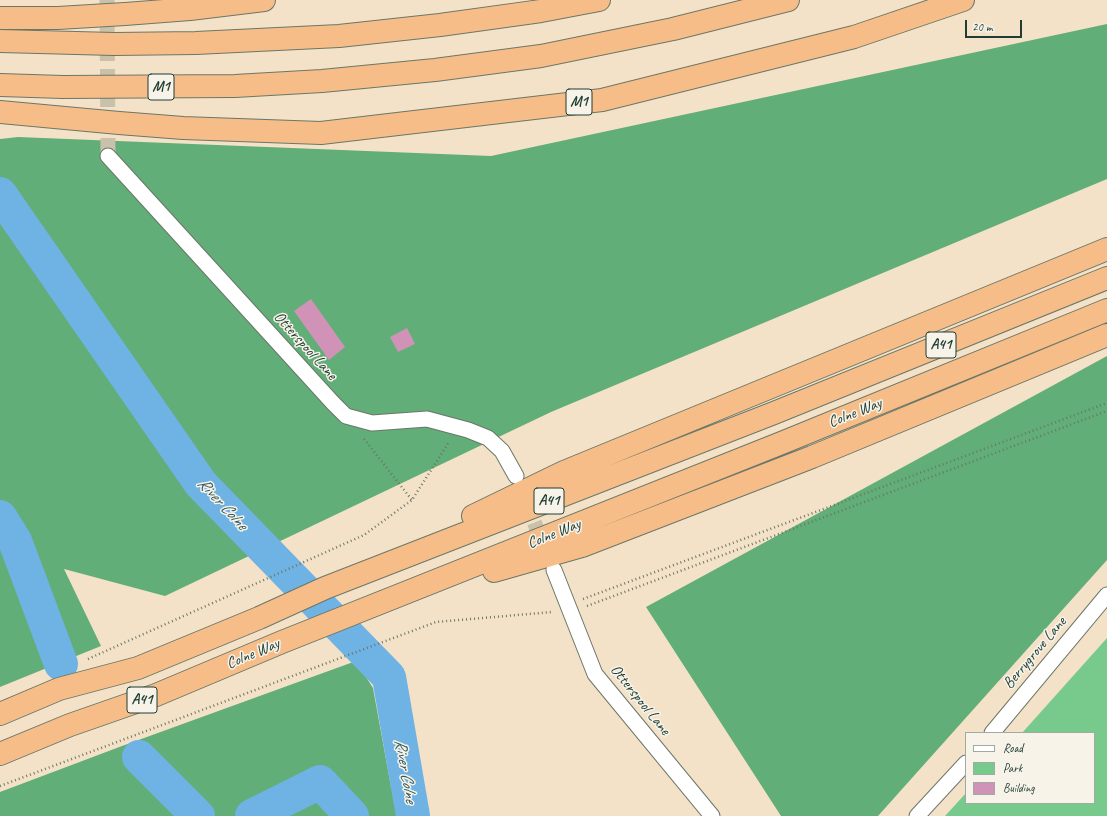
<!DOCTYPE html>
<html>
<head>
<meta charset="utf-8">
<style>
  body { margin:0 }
  #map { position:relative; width:1107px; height:816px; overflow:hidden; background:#f4e2c8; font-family:Caveat,sans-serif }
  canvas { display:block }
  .legend { position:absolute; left:965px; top:732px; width:130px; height:72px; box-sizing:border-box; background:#f7f3e8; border:1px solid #a1aaa0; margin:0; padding:5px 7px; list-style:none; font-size:12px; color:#1f3d34 }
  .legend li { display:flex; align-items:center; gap:8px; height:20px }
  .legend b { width:20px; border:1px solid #a1aaa0 }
  .scale { position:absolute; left:965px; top:20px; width:57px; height:18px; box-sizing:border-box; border:2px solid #1f3d34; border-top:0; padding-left:5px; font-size:12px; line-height:14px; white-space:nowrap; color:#1f3d34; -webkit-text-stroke:3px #f7f3e8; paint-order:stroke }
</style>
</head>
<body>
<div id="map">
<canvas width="1107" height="816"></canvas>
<ul class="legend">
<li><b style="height:5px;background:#fff"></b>Road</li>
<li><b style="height:11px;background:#77ca8c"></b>Park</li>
<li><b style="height:11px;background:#d093b7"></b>Building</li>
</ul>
<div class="scale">20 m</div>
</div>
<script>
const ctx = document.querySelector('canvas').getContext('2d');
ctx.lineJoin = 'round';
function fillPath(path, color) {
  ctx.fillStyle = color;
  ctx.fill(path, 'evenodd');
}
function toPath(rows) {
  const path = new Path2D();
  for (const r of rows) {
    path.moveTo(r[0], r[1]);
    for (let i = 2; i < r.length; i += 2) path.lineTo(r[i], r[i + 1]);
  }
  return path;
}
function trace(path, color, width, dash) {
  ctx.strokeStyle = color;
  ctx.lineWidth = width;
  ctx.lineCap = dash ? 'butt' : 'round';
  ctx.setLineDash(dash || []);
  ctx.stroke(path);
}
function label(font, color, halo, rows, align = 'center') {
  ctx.font = font + ' Caveat,sans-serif';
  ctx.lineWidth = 3;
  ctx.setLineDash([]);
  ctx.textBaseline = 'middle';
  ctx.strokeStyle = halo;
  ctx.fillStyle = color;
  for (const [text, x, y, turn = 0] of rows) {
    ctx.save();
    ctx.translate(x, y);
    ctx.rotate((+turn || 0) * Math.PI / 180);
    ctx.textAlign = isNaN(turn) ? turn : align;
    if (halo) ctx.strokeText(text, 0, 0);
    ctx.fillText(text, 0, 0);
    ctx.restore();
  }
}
fillPath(toPath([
  [1107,638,1107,816,945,816,966,793,966,803,1094,803,1094,733,1022,733]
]), '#77ca8c');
fillPath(toPath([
  [1107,24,1107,179,551,412,165,596,64,569,101,646,0,687,0,139,18,137,491,156],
  [1107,356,1107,560,878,816,781,816,646,607],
  [356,661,373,688,391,787,407,795,425,816,0,816,0,792,122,746]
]), '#61ae78');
trace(toPath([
  [0,194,201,484,389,677,413,816],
  [0,517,15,541,61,664],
  [139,757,198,816],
  [252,816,320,782,352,816]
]), '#6fb2e4', 34);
fillPath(toPath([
  [311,299,345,347,329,360,294,311],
  [407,328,415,344,398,352,390,337]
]), '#d093b7');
trace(toPath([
  [107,0,108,156],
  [526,501,544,547]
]), '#c9c1aa', 15, [15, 8]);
const street = toPath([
  [108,156,333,403,346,416,372,423,427,419,468,430,488,438,502,451,516,476],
  [554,570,595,674,712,816],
  [992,733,1107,595],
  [917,816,966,763]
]);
const highway = toPath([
  [0,18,58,18,125,14,190,9,264,0],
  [0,41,114,44,196,43,339,36,440,25,541,11,599,0],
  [0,85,63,87,235,86,322,81,435,70,541,56,673,29,788,0],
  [0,112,119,123,183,128,321,133,602,100,854,37,963,0],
  [473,516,564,472,1107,249],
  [494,571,582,546,812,457,1107,335],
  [0,714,59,689,138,668,259,618,325,588,774,413,1107,278],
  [0,754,70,725,156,695,282,642,784,442,1107,310]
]);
trace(street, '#6a7768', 17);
trace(highway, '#6a7768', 24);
trace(toPath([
  [364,439,412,500],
  [583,599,1107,403],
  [587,606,1107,411],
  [88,659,364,535,412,500,449,442],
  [0,786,436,622,552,612]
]), '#6a7768', 2.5, [1, 3]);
trace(street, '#fff', 15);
trace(highway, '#f7bd88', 22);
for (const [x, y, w] of [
  [161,87,26],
  [579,102,26],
  [941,345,30],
  [549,501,30],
  [142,700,30]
]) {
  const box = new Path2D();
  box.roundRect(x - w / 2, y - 13, w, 26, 3);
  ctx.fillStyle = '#f7f3e8';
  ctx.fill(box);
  trace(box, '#1f3d34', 1);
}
label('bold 15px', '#1f3d34', null, [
  ["M1",161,87],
  ["M1",579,102],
  ["A41",941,345],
  ["A41",549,501],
  ["A41",142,700]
]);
label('16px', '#1f3d34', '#f7f3e8', [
  ["Otterspool Lane",305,346,48],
  ["Colne Way",855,413,-22],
  ["Colne Way",554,534,-22],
  ["Berrygrove Lane",1035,653,-50],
  ["Colne Way",253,654,-23],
  ["Otterspool Lane",640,700,51]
]);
label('italic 17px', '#335a60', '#f7f3e8', [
  ["River Colne",222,504,47],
  ["River Colne",405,771,80]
]);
</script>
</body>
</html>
